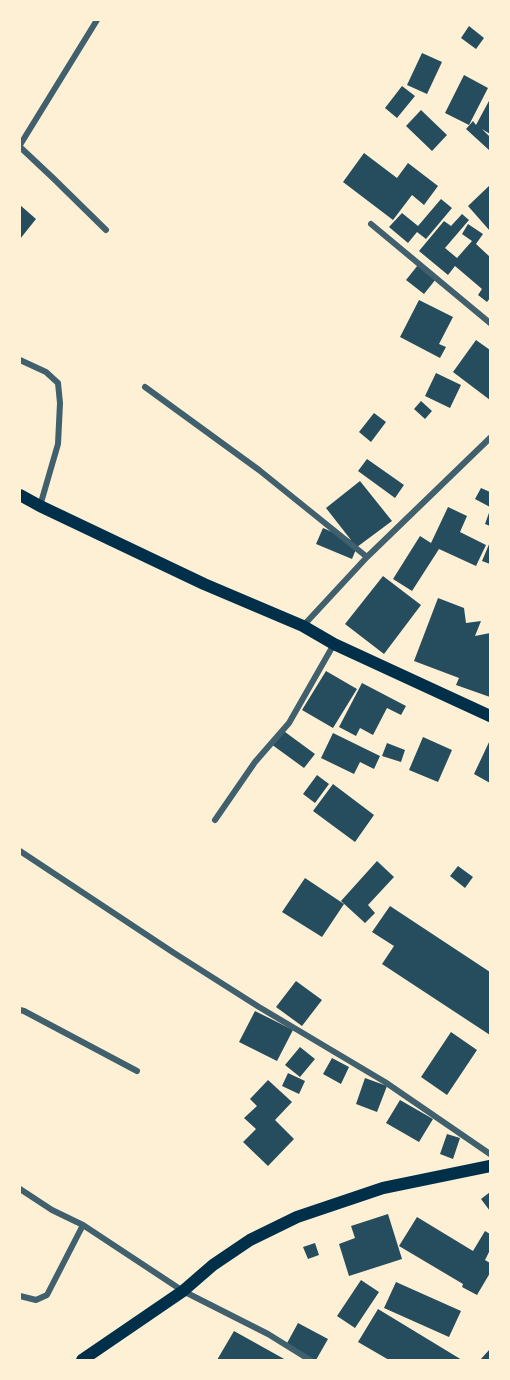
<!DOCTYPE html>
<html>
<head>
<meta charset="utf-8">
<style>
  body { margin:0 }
  #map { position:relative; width:510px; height:1380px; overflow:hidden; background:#fdf0d5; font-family:"PT Serif",serif }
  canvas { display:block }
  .frame { position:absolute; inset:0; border:21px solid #fdf0d5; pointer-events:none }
</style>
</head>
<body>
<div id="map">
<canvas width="510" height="1380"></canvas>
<div class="frame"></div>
</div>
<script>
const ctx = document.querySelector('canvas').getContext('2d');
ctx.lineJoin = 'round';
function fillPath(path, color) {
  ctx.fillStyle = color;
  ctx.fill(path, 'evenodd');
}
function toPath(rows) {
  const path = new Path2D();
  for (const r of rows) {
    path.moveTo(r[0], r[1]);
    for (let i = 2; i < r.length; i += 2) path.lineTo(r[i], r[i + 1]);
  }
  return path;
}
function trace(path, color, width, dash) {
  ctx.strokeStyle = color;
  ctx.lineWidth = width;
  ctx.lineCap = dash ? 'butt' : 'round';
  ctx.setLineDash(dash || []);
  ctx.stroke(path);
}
fillPath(toPath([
  [469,26,484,38,476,49,461,38],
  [422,53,442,62,427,94,407,85],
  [464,75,488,88,469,125,445,113],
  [402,86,415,96,397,118,385,108],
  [490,99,490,134,482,129,490,137,490,148,489,150,466,129,473,121,476,125],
  [421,110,447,135,432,151,406,126],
  [364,153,397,178,408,163,438,186,424,205,412,195,393,220,343,182],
  [490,185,490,231,468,206],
  [441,199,452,208,426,239,417,232,408,243,389,227,402,213,418,226],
  [20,205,36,219,20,239],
  [462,214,469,220,445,248,457,258,472,241,462,234,468,224,483,234,476,244,490,257,490,298,487,302,478,295,482,289,455,266,448,275,419,251,444,221,451,226],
  [418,265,436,279,424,294,406,280],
  [419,300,453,317,439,344,446,347,440,358,400,337],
  [476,340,490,350,490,400,453,372],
  [436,373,461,385,450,408,425,396],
  [421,401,432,411,425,419,414,409],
  [374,413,386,422,371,442,359,432],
  [367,459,404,485,395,498,358,471],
  [360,481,392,521,357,547,352,559,316,544,323,528,351,540,326,508],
  [481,488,490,492,490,507,475,499],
  [448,507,467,516,460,532,486,545,476,566,439,549,412,591,393,579,420,536,431,543],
  [490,510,490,526,485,524],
  [490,542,490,564,482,561],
  [383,576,421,605,384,654,345,624],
  [438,598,464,608,466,623,481,621,475,636,490,633,490,697,456,685,459,678,414,661],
  [326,671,357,689,333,728,302,710],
  [362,683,406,706,401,715,387,708,373,735,360,728,356,736,339,727],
  [281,729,315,754,304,768,271,744],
  [333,733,380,756,374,769,360,762,354,774,321,758],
  [423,737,452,750,438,782,409,770],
  [490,740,490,783,474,774],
  [387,743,405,750,401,762,382,756],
  [317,775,329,784,315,803,303,794],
  [333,784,374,815,355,842,313,811],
  [377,861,394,877,368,905,375,913,365,923,341,901],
  [458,866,473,877,465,888,450,876],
  [305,878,344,904,322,937,282,912],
  [390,906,490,972,490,1035,382,964,394,946,372,932],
  [296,981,322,1000,302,1026,276,1007],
  [255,1011,293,1030,277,1061,239,1042],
  [451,1032,477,1050,447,1095,421,1077],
  [300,1047,315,1059,300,1077,285,1065],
  [332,1058,349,1067,341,1084,323,1074],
  [288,1073,305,1081,299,1094,282,1086],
  [365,1078,387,1086,377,1112,356,1104],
  [268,1080,292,1102,275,1120,294,1139,268,1166,243,1142,256,1129,244,1118,257,1106,250,1099],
  [400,1100,433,1119,419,1142,386,1123],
  [447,1134,460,1138,453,1159,440,1154],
  [490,1192,490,1211,481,1199],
  [388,1214,402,1259,349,1276,339,1244,355,1238,351,1226],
  [417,1217,473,1251,485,1231,490,1234,490,1250,485,1260,490,1263,490,1273,477,1295,462,1287,463,1284,399,1246],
  [315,1243,319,1255,308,1259,303,1247],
  [361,1280,379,1292,355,1328,337,1316],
  [396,1282,461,1311,449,1337,384,1308],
  [378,1309,462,1360,389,1360,358,1342],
  [298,1323,328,1339,316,1360,313,1360,286,1345],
  [234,1331,286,1360,217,1360],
  [490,1349,490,1360,480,1360]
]), '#264d5e');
trace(toPath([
  [20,145,97,20],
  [20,147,53,178,106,230],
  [371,224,490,323],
  [20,360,46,372,58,383,60,403,58,444,40,506],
  [145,387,259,470,367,557],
  [303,626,367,557,490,438],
  [215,820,255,762,289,723,334,644],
  [20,851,174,953,259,1007,385,1082,490,1154],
  [20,1010,24,1011,137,1071],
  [20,1189,52,1210,83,1225,183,1291,268,1334,310,1360],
  [20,1296,36,1300,47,1295,83,1225]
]), '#3f606c', 6);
trace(toPath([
  [20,495,40,506,204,584,303,626,334,644,490,716],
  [82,1360,183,1291,213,1265,250,1240,297,1217,383,1188,490,1166]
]), '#003049', 12);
</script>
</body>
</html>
